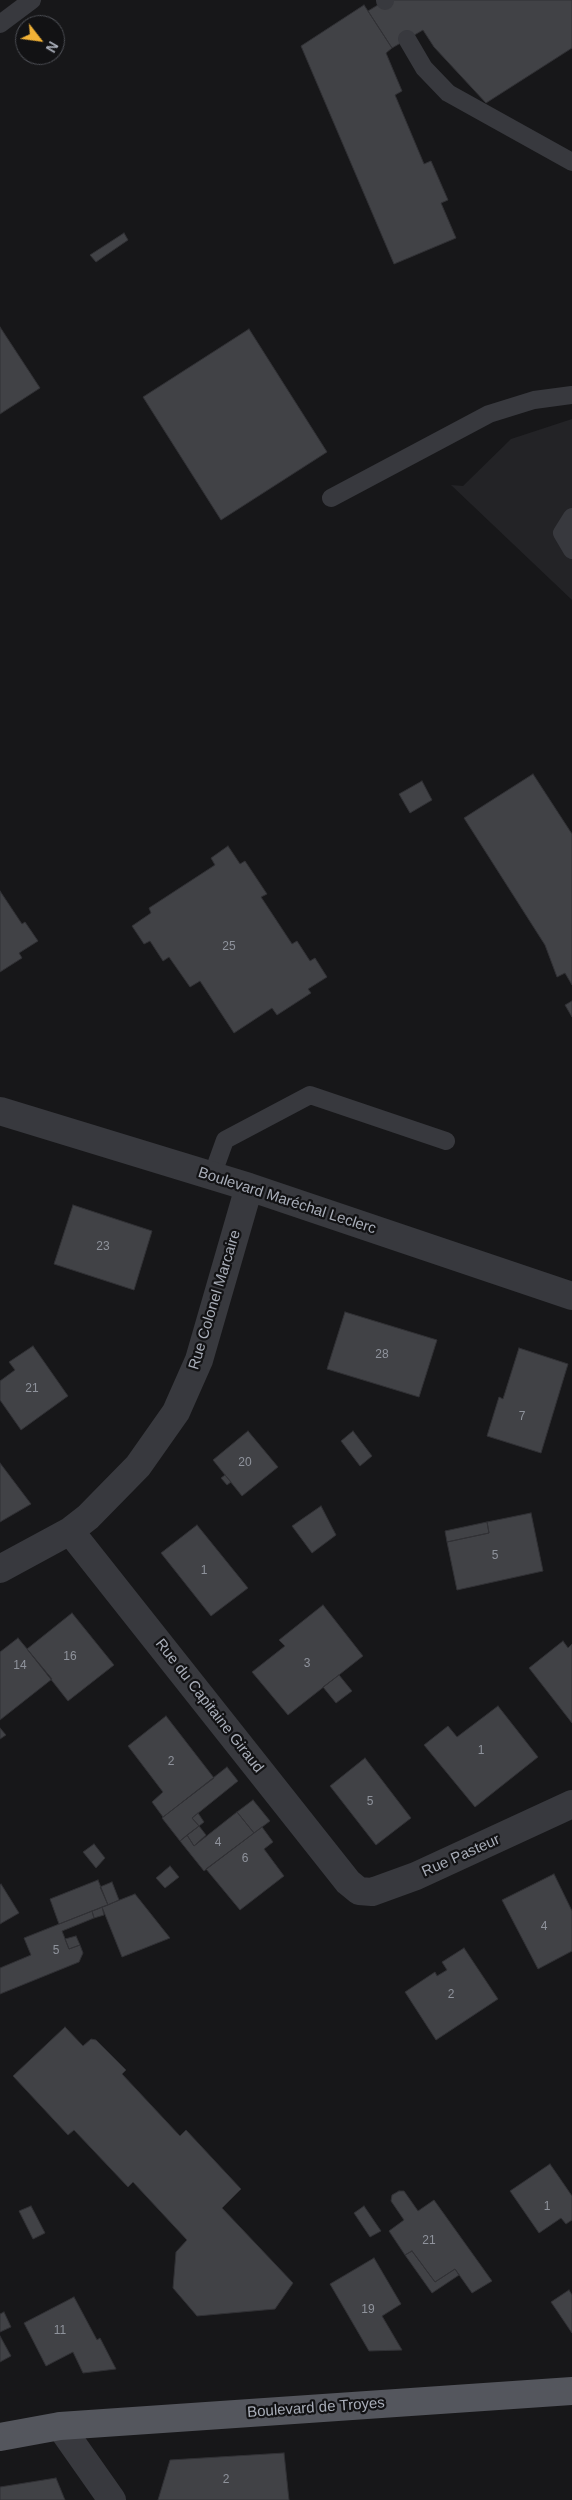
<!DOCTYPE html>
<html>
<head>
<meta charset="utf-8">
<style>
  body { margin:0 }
  #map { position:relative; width:572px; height:2500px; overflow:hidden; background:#171719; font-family:Helvetica,sans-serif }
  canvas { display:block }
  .north { position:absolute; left:15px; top:15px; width:50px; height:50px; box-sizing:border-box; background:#121214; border:1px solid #4e5056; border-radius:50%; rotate:120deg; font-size:14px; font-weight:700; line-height:20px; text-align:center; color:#a9aeb9 }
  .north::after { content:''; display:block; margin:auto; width:18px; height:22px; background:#f2b236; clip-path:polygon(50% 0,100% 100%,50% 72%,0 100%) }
</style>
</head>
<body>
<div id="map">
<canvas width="572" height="2500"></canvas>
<div class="north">N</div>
</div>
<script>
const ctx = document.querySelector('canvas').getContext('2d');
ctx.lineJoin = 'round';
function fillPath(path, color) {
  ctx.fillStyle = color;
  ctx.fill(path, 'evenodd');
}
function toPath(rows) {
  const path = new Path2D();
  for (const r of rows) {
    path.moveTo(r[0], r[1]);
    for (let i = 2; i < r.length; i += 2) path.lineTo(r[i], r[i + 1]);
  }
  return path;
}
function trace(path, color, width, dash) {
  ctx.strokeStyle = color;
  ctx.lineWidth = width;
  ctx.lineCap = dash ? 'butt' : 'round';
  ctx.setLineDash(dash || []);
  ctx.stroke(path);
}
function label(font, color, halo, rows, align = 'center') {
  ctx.font = font + ' Helvetica,sans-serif';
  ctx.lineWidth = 4.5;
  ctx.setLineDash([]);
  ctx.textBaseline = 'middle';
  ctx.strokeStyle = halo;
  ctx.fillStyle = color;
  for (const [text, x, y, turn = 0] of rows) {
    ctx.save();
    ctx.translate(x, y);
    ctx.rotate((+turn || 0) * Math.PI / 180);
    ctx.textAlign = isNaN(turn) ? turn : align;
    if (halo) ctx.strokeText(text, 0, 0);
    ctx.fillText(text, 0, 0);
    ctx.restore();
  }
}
fillPath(toPath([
  [572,419,572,600,451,485,463,486,511,439]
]), '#232326');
const building = toPath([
  [386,0,572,0,572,48,486,103,434,47,423,30,392,48,368,11,386,0],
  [364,5,392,48,386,53,402,91,395,95,424,164,431,161,448,200,441,203,456,238,394,264,301,46,364,5],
  [124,233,128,240,96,262,90,255,124,233],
  [0,327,40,388,0,414,0,327],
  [249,329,327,452,221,520,143,397,249,329],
  [533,774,572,834,572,985,565,973,557,977,545,945,464,818,533,774],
  [422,781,432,800,410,813,399,794,422,781],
  [228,846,240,864,245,861,267,894,261,897,292,944,297,941,310,961,315,958,327,977,308,989,311,993,277,1015,272,1008,234,1033,200,981,190,987,169,957,163,961,150,941,144,944,132,926,151,913,149,908,215,865,211,858,228,846],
  [0,891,22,924,25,922,38,941,19,953,22,958,0,972,0,891],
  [572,1001,572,1017,565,1005,572,1001],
  [73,1205,152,1231,134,1290,54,1264,73,1205],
  [345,1312,437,1340,419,1397,327,1369,345,1312],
  [33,1346,68,1396,21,1430,0,1400,0,1381,15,1370,9,1362,33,1346],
  [519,1348,568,1364,541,1453,487,1436,499,1397,503,1399,519,1348],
  [248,1431,278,1467,242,1496,213,1460,248,1431],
  [353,1431,372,1456,360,1466,341,1441,353,1431],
  [0,1463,31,1504,0,1522,0,1463],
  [225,1475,231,1482,227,1485,221,1478,225,1475],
  [321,1506,336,1535,312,1553,292,1526,321,1506],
  [531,1513,543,1571,457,1590,447,1542,489,1533,487,1522,531,1513],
  [487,1522,489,1533,447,1542,445,1531,487,1522],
  [197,1525,248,1588,211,1616,161,1553,197,1525],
  [323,1605,363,1656,288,1715,252,1672,285,1646,279,1640,323,1605],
  [72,1613,114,1665,68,1701,27,1649,72,1613],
  [18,1638,52,1679,0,1720,0,1652,18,1638],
  [563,1641,568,1648,572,1644,572,1723,529,1668,563,1641],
  [339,1675,352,1691,336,1703,323,1687,339,1675],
  [498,1706,538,1757,475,1807,424,1745,448,1726,457,1737,498,1706],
  [166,1716,214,1778,163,1817,152,1802,163,1792,128,1746,166,1716],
  [0,1728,6,1735,0,1739,0,1728],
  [365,1758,411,1818,376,1845,330,1786,365,1758],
  [227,1767,238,1781,192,1818,199,1826,180,1841,162,1818,227,1767],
  [253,1800,270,1821,254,1833,237,1812,253,1800],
  [237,1812,254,1833,204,1871,180,1841,187,1835,194,1846,237,1812],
  [198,1813,204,1822,199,1826,192,1818,198,1813],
  [199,1826,206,1835,194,1846,187,1835,199,1826],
  [262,1827,273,1842,264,1849,284,1876,240,1910,206,1869,262,1827],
  [94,1844,105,1858,96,1868,83,1852,94,1844],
  [170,1866,179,1877,165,1888,156,1878,170,1866],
  [554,1874,572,1911,572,1951,538,1969,502,1900,554,1874],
  [98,1880,108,1905,59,1924,50,1899,98,1880],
  [112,1882,119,1900,108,1905,100,1887,112,1882],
  [1,1884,19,1913,0,1924,0,1885,1,1884],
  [135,1894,170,1938,122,1957,102,1907,135,1894],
  [102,1907,104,1915,94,1918,92,1911,102,1907],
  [92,1911,94,1918,62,1931,69,1949,80,1945,83,1953,79,1962,0,1994,0,1968,31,1955,24,1938,92,1911],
  [76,1936,80,1945,69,1949,65,1939,76,1936],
  [464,1948,498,1999,436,2040,405,1992,435,1972,437,1976,447,1970,442,1962,464,1948],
  [65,2027,83,2046,91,2039,96,2040,126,2070,122,2074,180,2136,186,2130,241,2189,222,2208,293,2283,275,2309,197,2316,173,2288,176,2252,187,2240,133,2182,128,2187,74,2130,68,2135,13,2076,65,2027],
  [550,2164,572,2196,572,2220,566,2224,561,2218,539,2233,510,2191,550,2164],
  [399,2191,404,2191,418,2211,434,2200,492,2281,472,2293,455,2269,435,2282,412,2251,405,2255,389,2231,404,2220,391,2201,392,2195,399,2191],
  [31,2206,45,2233,33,2239,19,2211,31,2206],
  [364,2206,381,2231,370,2237,354,2213,364,2206],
  [412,2251,435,2282,455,2269,459,2275,432,2293,405,2255,412,2251],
  [374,2258,401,2304,382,2316,402,2350,369,2351,330,2284,374,2258],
  [569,2290,572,2295,572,2333,551,2302,569,2290],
  [74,2297,97,2340,100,2338,116,2369,83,2373,73,2352,46,2366,24,2323,74,2297],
  [4,2312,11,2327,0,2332,0,2314,4,2312],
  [0,2336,11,2356,0,2362,0,2336],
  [284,2453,289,2500,158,2500,170,2460,284,2453],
  [56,2478,65,2500,0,2500,0,2487,56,2478]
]);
fillPath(building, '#414246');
trace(building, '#313135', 1);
trace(toPath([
  [385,0,385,1],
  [0,24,32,0],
  [407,39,424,68,448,93,572,162],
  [331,498,489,414,534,400,572,395],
  [572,517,562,533,572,550],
  [212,1176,225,1140,310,1095,446,1141]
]), '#38393e', 18);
trace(toPath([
  [0,1111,249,1187,572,1296],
  [70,1531,348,1882,359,1891,372,1892,416,1876,572,1804],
  [0,1569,70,1531,88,1517,138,1466,176,1412,199,1360,249,1187],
  [60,2426,112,2500]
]), '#38393e', 28);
trace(toPath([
  [0,2437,60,2426,572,2391]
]), '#54565d', 28);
label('12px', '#8f939c', null, [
  ["25",229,947],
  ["23",103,1247],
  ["28",382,1355],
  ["21",32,1389],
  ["7",522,1417],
  ["20",245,1463],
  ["5",495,1556],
  ["1",204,1571],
  ["16",70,1657],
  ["3",307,1664],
  ["14",20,1666],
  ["1",481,1751],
  ["2",171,1762],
  ["5",370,1802],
  ["4",218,1843],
  ["6",245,1859],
  ["4",544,1927],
  ["5",56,1951],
  ["2",451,1995],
  ["1",547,2207],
  ["21",429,2241],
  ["19",368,2310],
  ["11",60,2331],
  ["2",226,2480]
]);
label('15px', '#a9aeb9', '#121214', [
  ["Boulevard Maréchal Leclerc",287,1201,18],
  ["Rue Colonel Marcaire",215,1300,-73],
  ["Rue du Capitaine Giraud",209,1706,52],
  ["Rue Pasteur",461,1856,-24],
  ["Boulevard de Troyes",316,2408,-4]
]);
</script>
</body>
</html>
